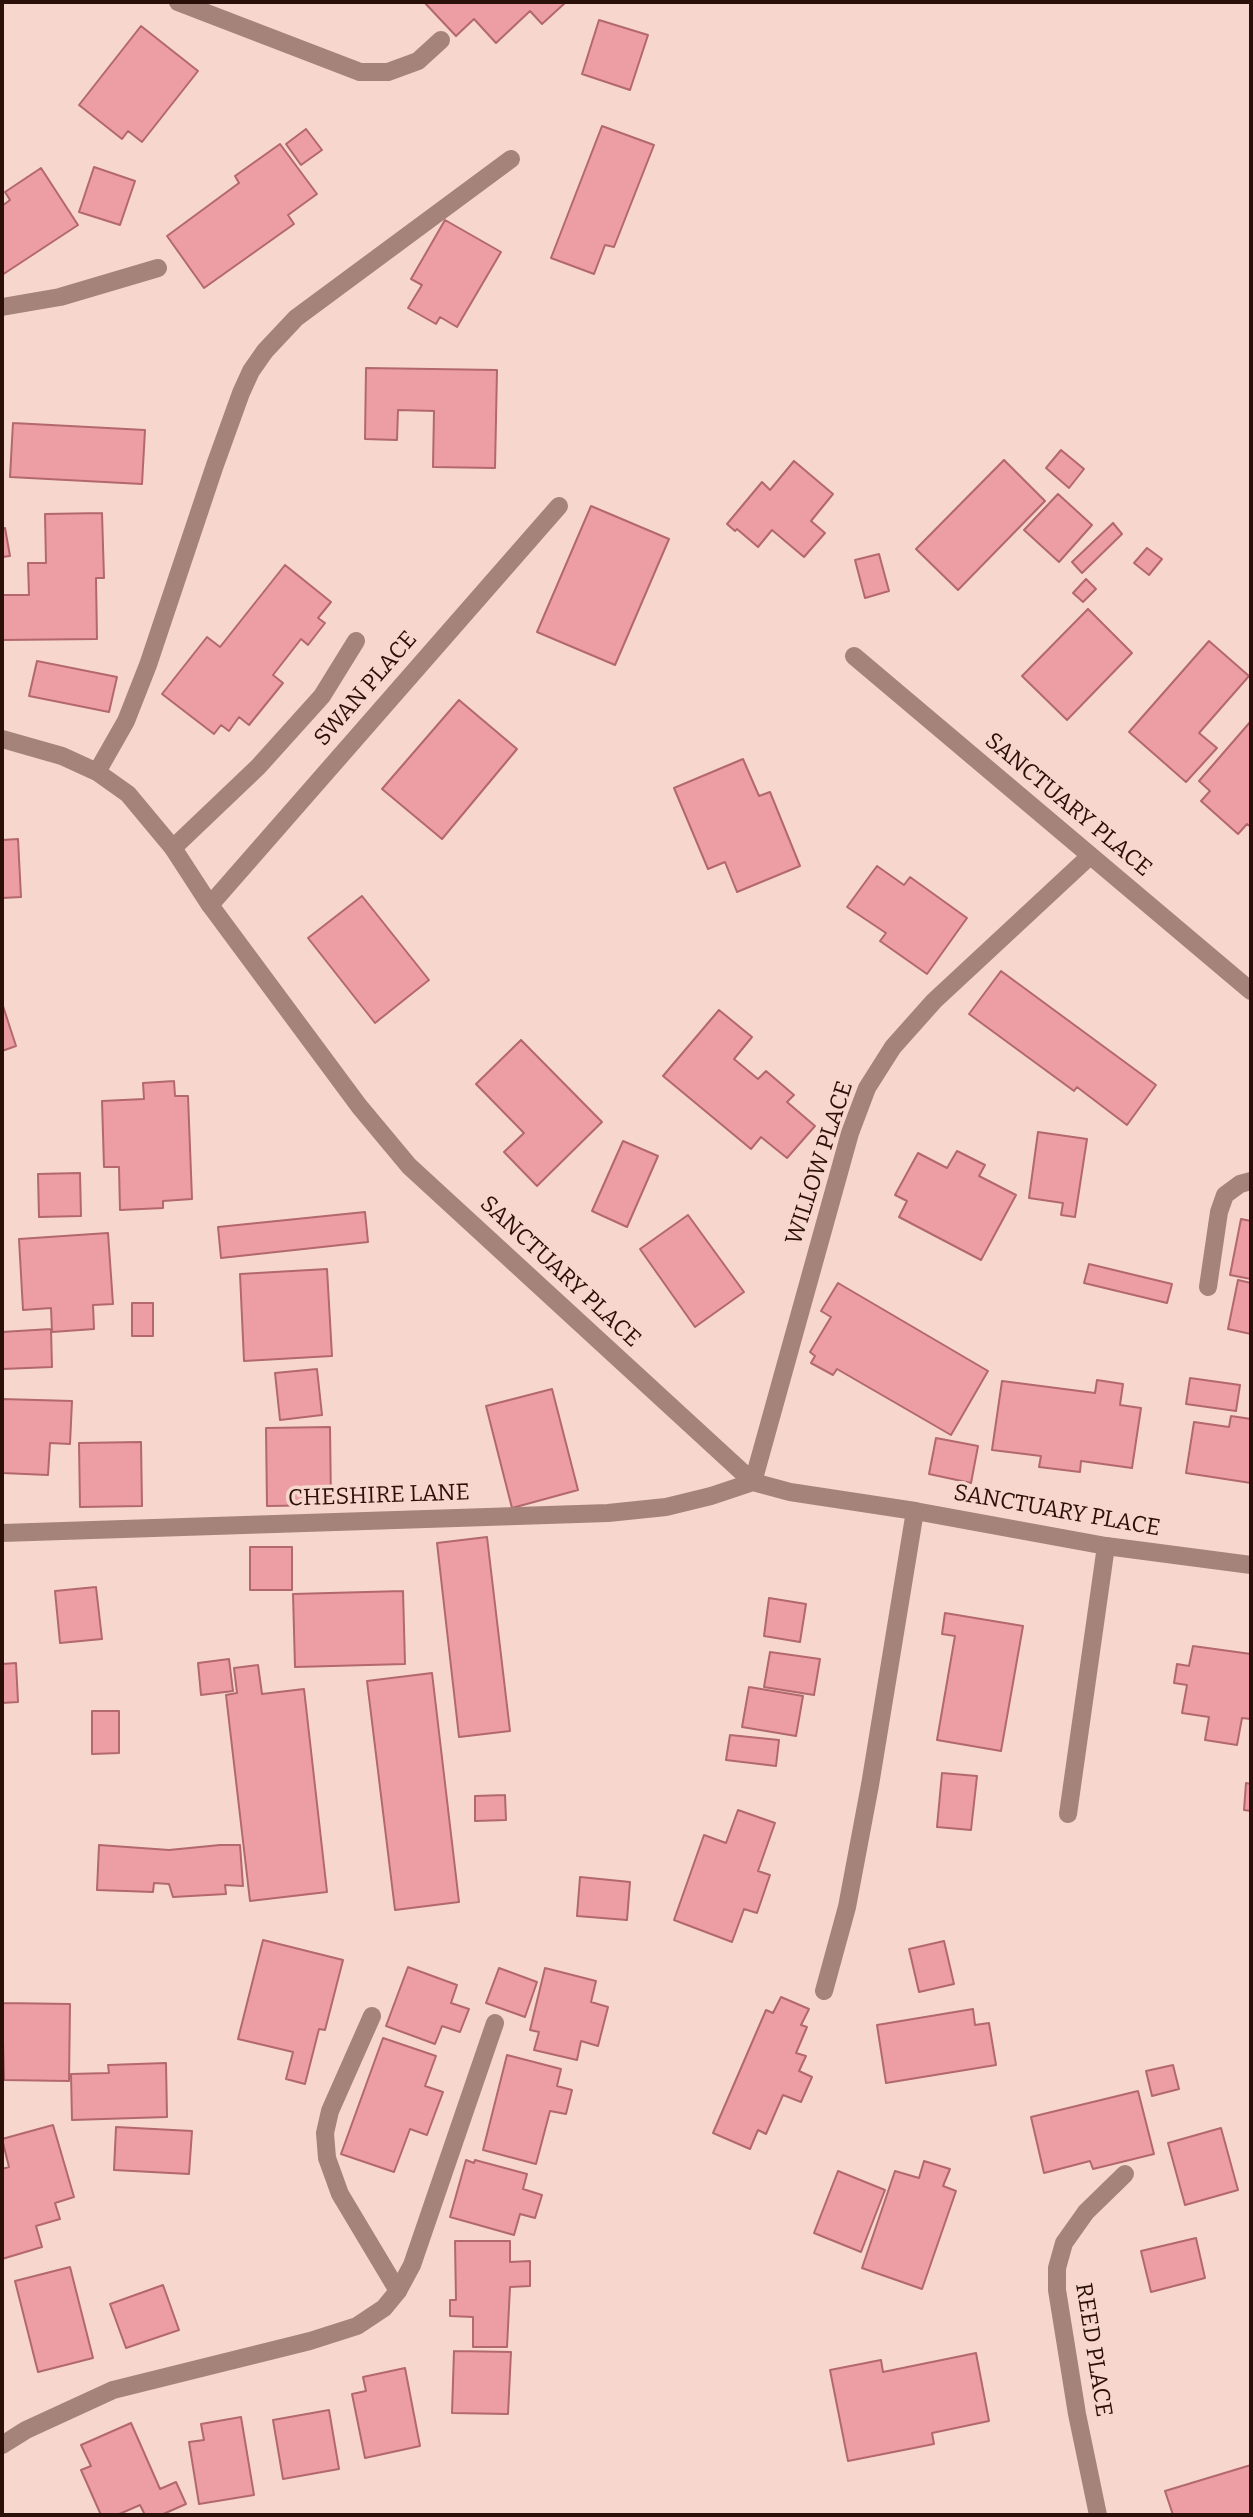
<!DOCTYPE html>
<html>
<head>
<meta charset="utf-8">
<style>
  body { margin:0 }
  #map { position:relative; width:1253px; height:2517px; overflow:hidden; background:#f7d6ce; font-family:Bitter,serif }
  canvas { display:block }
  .frame { position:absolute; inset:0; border:4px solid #2b0f09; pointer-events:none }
</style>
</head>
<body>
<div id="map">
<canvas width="1253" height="2517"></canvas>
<div class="frame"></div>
</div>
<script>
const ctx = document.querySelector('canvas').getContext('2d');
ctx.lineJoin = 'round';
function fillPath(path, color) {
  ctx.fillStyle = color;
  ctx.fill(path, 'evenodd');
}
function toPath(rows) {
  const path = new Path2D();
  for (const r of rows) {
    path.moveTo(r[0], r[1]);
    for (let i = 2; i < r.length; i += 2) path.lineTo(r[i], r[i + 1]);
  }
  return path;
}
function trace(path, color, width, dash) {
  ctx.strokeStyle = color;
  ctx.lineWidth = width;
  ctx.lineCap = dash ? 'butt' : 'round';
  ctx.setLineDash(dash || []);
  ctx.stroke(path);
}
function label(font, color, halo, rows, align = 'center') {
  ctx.font = font + ' Bitter,serif';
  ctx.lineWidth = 7;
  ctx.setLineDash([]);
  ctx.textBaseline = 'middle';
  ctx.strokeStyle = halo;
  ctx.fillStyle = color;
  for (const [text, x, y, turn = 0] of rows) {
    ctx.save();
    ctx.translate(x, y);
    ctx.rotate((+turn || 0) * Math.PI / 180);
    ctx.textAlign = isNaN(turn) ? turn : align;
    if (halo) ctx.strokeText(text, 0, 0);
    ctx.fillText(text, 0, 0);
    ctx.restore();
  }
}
const building = toPath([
  [424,2,566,2,542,24,530,11,496,43,474,19,456,36,424,2],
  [599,20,648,35,630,90,582,74,599,20],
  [141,26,198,71,142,142,128,131,122,139,79,105,141,26],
  [602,126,654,145,614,247,605,245,594,274,551,258,602,126],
  [306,129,322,150,301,165,286,144,306,129],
  [280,144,317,194,288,215,294,224,204,288,167,236,239,183,235,176,280,144],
  [94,167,135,181,120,225,79,212,94,167],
  [41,168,78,225,2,275,2,206,10,200,5,192,41,168],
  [445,220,501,252,457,327,440,317,436,324,408,308,422,285,411,279,445,220],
  [366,368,497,370,495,468,433,467,434,411,398,410,397,440,365,439,366,368],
  [13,423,145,430,142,484,10,477,13,423],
  [1061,450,1084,469,1069,488,1046,468,1061,450],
  [1004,460,1045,501,958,590,916,549,1004,460],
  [794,461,833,494,811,521,825,533,804,557,772,530,758,547,737,529,735,531,727,524,762,482,770,490,794,461],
  [1058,494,1092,525,1059,562,1024,530,1058,494],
  [591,506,669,539,615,665,537,632,591,506],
  [102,513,104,578,96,578,97,639,2,640,2,595,29,595,28,563,46,563,45,514,102,513],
  [1113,523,1122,534,1082,573,1072,562,1113,523],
  [5,528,10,556,2,557,2,529,5,528],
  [1147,548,1162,559,1149,575,1134,563,1147,548],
  [879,554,889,591,865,598,855,560,879,554],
  [285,565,331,602,318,618,325,623,308,645,301,639,273,675,283,683,249,725,239,717,229,731,221,725,214,734,162,694,207,637,220,647,285,565],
  [1086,579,1096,589,1083,602,1073,593,1086,579],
  [1088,609,1132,653,1067,720,1022,676,1088,609],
  [1209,641,1249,676,1199,733,1217,748,1186,782,1129,732,1209,641],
  [37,661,117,677,109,712,29,696,37,661],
  [459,700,517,749,442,839,382,789,459,700],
  [1251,721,1251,827,1247,824,1238,834,1201,801,1210,791,1199,781,1251,721],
  [743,759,759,796,770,792,800,866,737,892,725,862,708,869,674,788,743,759],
  [18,839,21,897,2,898,2,840,18,839],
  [877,866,904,885,910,877,967,918,927,974,880,941,886,933,847,907,877,866],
  [362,896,429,980,375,1023,308,938,362,896],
  [1001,971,1156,1085,1127,1125,1077,1087,1074,1091,969,1014,1001,971],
  [2,1003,16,1046,2,1051,2,1003],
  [719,1010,752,1037,734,1059,758,1079,766,1071,794,1095,787,1102,815,1126,787,1158,761,1137,751,1149,663,1076,719,1010],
  [521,1040,602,1122,537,1186,504,1152,524,1133,476,1084,521,1040],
  [174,1081,175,1096,188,1096,192,1199,163,1201,163,1208,120,1210,119,1167,104,1167,102,1101,144,1099,143,1083,174,1081],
  [1038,1132,1087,1139,1075,1217,1061,1215,1063,1203,1029,1198,1038,1132],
  [623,1141,658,1156,627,1227,592,1211,623,1141],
  [957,1151,985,1165,979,1176,1016,1195,981,1260,899,1217,907,1201,895,1195,918,1153,947,1168,957,1151],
  [80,1173,81,1216,39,1217,38,1174,80,1173],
  [365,1212,368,1242,221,1258,218,1227,365,1212],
  [688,1215,744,1292,695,1327,640,1249,688,1215],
  [1241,1219,1251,1221,1251,1279,1230,1275,1241,1219],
  [108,1233,113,1304,93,1305,94,1329,52,1332,51,1308,23,1310,19,1239,108,1233],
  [1089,1264,1172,1284,1167,1303,1084,1283,1089,1264],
  [327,1269,332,1356,244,1361,240,1274,327,1269],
  [1238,1280,1251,1283,1251,1334,1228,1329,1238,1280],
  [838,1283,988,1371,951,1435,837,1369,833,1375,811,1363,815,1356,810,1352,831,1317,821,1311,838,1283],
  [132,1303,153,1303,153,1336,132,1336,132,1303],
  [51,1329,52,1367,2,1369,2,1332,51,1329],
  [317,1369,322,1415,280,1420,275,1373,317,1369],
  [1190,1378,1240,1385,1236,1411,1186,1404,1190,1378],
  [1097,1380,1123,1384,1120,1405,1141,1408,1132,1468,1081,1461,1080,1472,1039,1467,1041,1456,992,1450,1002,1381,1095,1393,1097,1380],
  [552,1389,578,1490,512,1508,486,1406,552,1389],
  [2,1399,72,1401,70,1444,50,1443,48,1475,2,1473,2,1399],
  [1231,1416,1251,1419,1251,1483,1186,1473,1194,1422,1229,1427,1231,1416],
  [330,1427,331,1505,267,1506,266,1428,330,1427],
  [936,1438,978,1446,971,1483,929,1474,936,1438],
  [141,1442,142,1506,80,1507,79,1443,141,1442],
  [487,1537,510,1731,459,1737,437,1543,487,1537],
  [250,1547,292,1547,292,1590,250,1590,250,1547],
  [96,1587,102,1639,60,1643,55,1591,96,1587],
  [403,1591,405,1664,295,1667,293,1594,403,1591],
  [769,1598,806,1604,800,1642,764,1636,769,1598],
  [945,1613,1023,1626,1001,1751,937,1740,955,1636,942,1634,945,1613],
  [1193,1646,1251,1654,1251,1719,1242,1718,1237,1745,1205,1740,1209,1717,1182,1713,1187,1685,1174,1683,1177,1664,1189,1666,1193,1646],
  [770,1652,820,1659,814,1695,764,1687,770,1652],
  [229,1659,233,1691,201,1695,198,1663,229,1659],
  [16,1663,18,1702,2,1703,2,1664,16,1663],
  [258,1665,262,1694,304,1689,327,1892,250,1901,226,1695,237,1693,234,1668,258,1665],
  [432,1673,459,1902,395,1910,367,1681,432,1673],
  [749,1687,803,1696,796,1736,742,1727,749,1687],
  [92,1711,119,1711,119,1753,92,1754,92,1711],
  [730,1735,779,1740,776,1766,726,1760,730,1735],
  [942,1773,977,1776,971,1830,937,1827,942,1773],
  [1246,1783,1251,1784,1251,1811,1244,1810,1246,1783],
  [505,1795,506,1820,475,1821,475,1796,505,1795],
  [738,1810,775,1823,758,1871,770,1875,757,1913,744,1909,732,1942,674,1920,704,1835,726,1843,738,1810],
  [99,1845,169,1850,220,1845,240,1845,243,1886,225,1885,226,1894,173,1897,169,1884,154,1883,153,1892,97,1890,99,1845],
  [580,1877,630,1882,627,1920,577,1916,580,1877],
  [263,1940,343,1960,325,2030,319,2029,305,2084,286,2079,293,2052,238,2039,263,1940],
  [944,1941,954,1984,919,1992,909,1949,944,1941],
  [408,1967,457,1985,451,2003,469,2009,460,2032,442,2026,435,2044,386,2026,408,1967],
  [499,1968,537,1982,525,2017,486,2003,499,1968],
  [545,1968,596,1981,591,2002,608,2007,598,2046,581,2041,577,2060,534,2050,539,2032,530,2030,545,1968],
  [781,1997,809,2009,801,2025,807,2027,796,2053,806,2056,799,2071,812,2077,801,2102,783,2095,766,2134,758,2130,750,2149,713,2133,766,2010,773,2013,781,1997],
  [2,2003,70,2004,69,2081,4,2080,2,2003],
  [973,2009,975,2025,989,2023,996,2065,886,2083,877,2025,973,2009],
  [383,2038,436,2056,425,2086,443,2092,427,2135,410,2129,394,2172,341,2154,383,2038],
  [507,2055,561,2069,557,2086,572,2090,566,2114,550,2111,536,2164,483,2150,507,2055],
  [166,2063,167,2117,72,2120,71,2074,109,2073,108,2065,166,2063],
  [1173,2065,1179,2089,1152,2096,1146,2071,1173,2065],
  [1138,2091,1154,2154,1093,2169,1090,2161,1044,2173,1031,2117,1138,2091],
  [53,2125,74,2197,55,2203,60,2219,36,2226,42,2247,2,2259,2,2169,9,2167,2,2139,53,2125],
  [116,2127,192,2131,189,2174,114,2170,116,2127],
  [1221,2128,1238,2190,1185,2205,1168,2143,1221,2128],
  [466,2160,474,2163,475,2160,527,2174,523,2189,542,2195,535,2218,520,2214,514,2235,450,2217,466,2160],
  [924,2161,950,2169,943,2186,956,2191,922,2289,862,2268,895,2171,919,2178,924,2161],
  [838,2171,885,2190,861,2252,814,2233,838,2171],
  [1196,2238,1205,2278,1151,2292,1141,2251,1196,2238],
  [455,2241,510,2241,510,2262,530,2261,530,2286,510,2287,507,2347,473,2347,473,2317,450,2316,450,2300,456,2300,455,2241],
  [70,2267,93,2358,38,2372,15,2281,70,2267],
  [163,2285,179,2330,126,2348,110,2304,163,2285],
  [454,2351,511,2352,508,2414,452,2413,454,2351],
  [976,2353,989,2421,932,2433,934,2444,848,2461,830,2370,881,2360,883,2372,976,2353],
  [405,2368,420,2446,365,2458,352,2394,366,2391,363,2377,405,2368],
  [329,2410,339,2469,283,2479,273,2420,329,2410],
  [241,2417,254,2495,199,2504,189,2442,204,2440,201,2424,241,2417],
  [131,2423,160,2489,176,2482,186,2504,161,2515,145,2515,140,2505,117,2515,101,2515,81,2470,91,2466,81,2445,131,2423],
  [1251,2465,1251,2515,1173,2515,1165,2491,1251,2465]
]);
fillPath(building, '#ed9ea4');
trace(building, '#b2686e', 2);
trace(toPath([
  [178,2,360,72,388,72,418,61,441,40],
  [2,307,60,297,158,268],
  [173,848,258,767,322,696,356,641],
  [210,905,559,506],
  [1208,1287,1219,1212,1225,1195,1240,1184,1251,1181],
  [1068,1814,1106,1546],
  [824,1991,847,1907,870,1785,915,1511],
  [372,2016,330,2111,325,2133,327,2158,340,2194,398,2291]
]), '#a5837b', 18);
trace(toPath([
  [854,656,1251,991],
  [2,739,62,756,97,772,128,794,173,848,210,905,359,1106,409,1166,753,1482,790,1492,915,1511,1106,1546,1251,1565],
  [97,772,126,721,148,665,215,465,241,393,251,371,265,351,296,318,511,159],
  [2,1533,608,1513,666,1507,711,1496,753,1482,850,1133,867,1088,893,1047,934,1001,1090,856],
  [2,2445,26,2430,113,2390,310,2341,357,2326,384,2308,398,2291,412,2265,495,2023],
  [1098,2515,1077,2414,1057,2290,1057,2268,1064,2243,1086,2212,1125,2174]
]), '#a5837b', 18);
label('23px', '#2b0f09', '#f7d6ce', [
  ["SWAN PLACE",366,689,-49],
  ["SANCTUARY PLACE",1068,805,40],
  ["WILLOW PLACE",820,1163,-72],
  ["SANCTUARY PLACE",560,1272,43],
  ["CHESHIRE LANE",379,1496,-2],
  ["SANCTUARY PLACE",1057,1511,10],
  ["REED PLACE",1093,2350,81]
]);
</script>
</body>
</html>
